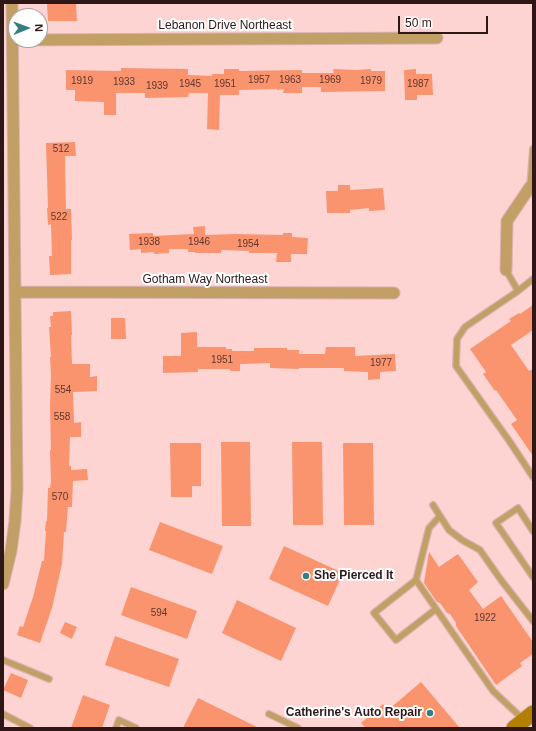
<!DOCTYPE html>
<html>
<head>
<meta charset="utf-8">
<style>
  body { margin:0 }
  #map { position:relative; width:536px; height:731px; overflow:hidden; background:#fed4d3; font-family:Arial,sans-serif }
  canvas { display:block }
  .frame { position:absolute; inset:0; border:4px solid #2f1717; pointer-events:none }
  .north { position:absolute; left:8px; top:8px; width:40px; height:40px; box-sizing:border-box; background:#fff; border:1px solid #aca2a2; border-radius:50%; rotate:89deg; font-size:11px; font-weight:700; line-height:16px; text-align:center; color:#2f1717 }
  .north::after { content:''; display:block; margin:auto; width:14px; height:18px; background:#357e82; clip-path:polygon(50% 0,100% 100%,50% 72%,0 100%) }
  .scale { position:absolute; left:398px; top:16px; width:90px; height:18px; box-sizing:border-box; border:2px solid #2f1717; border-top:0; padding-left:5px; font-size:12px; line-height:14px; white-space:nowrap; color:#2f1717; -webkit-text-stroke:3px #fff; paint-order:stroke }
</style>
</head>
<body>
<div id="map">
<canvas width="536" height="731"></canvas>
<div class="frame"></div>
<div class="north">N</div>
<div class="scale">50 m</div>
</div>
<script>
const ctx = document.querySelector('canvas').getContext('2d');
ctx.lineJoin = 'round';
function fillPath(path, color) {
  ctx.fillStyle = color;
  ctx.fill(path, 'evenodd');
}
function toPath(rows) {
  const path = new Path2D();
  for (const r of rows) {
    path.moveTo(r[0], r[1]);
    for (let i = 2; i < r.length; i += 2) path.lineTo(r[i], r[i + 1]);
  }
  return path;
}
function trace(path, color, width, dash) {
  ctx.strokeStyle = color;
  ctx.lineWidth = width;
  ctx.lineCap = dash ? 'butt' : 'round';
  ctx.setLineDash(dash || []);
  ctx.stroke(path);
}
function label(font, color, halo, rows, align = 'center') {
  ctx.font = font + ' Arial,sans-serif';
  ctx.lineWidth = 4;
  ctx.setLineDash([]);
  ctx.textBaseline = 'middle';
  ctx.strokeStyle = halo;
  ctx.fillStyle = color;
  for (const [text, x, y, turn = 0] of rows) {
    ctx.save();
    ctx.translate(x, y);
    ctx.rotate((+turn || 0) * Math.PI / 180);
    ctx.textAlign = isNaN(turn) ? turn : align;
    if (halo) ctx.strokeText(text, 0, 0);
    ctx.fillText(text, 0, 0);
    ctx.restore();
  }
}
fillPath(toPath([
  [47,3,76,3,77,21,48,21],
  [121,68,188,69,188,75,212,76,212,74,224,74,224,69,239,69,239,71,302,70,302,73,334,73,333,69,356,70,371,69,371,71,385,71,385,91,321,92,321,87,302,87,302,93,283,93,284,89,277,90,277,89,239,90,239,95,220,95,219,130,207,129,208,93,189,93,188,97,145,98,145,93,116,93,116,115,104,115,104,102,75,101,75,90,66,90,66,70,121,71],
  [416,69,416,74,432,74,433,95,417,95,417,100,405,100,404,70],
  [75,142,76,156,65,156,65,168,66,209,71,209,72,240,71,240,71,274,50,275,49,256,52,256,51,224,48,225,47,208,48,208,46,143],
  [338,185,350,185,350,190,383,188,385,210,369,211,369,208,350,210,350,213,327,213,326,191,338,191],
  [205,226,205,235,234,234,283,235,283,233,292,233,292,237,308,238,307,254,291,254,291,262,276,262,277,253,249,253,249,251,221,250,221,253,195,253,195,252,188,252,188,249,169,249,169,253,154,254,154,252,141,253,141,249,130,250,129,234,153,233,153,236,194,234,193,227],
  [533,305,533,330,511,345,529,371,533,369,533,456,511,424,517,420,496,390,495,391,483,374,486,372,470,349,511,321,509,319,519,313,520,314],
  [71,311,72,335,71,335,72,364,90,364,90,377,97,376,97,391,73,392,74,423,81,422,81,437,70,437,69,466,71,466,71,470,87,469,88,480,73,481,72,507,68,507,66,532,64,532,62,564,52,608,40,643,17,635,20,626,23,627,33,597,42,561,44,561,46,531,45,531,46,521,47,521,48,488,50,488,51,482,50,450,51,450,50,407,51,374,50,357,51,357,49,327,51,327,50,316,53,316,53,312],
  [111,318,125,318,126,339,111,339],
  [197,332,197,347,226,347,226,349,232,349,232,351,254,351,254,348,287,348,287,350,299,350,299,354,325,354,326,347,355,347,355,356,395,354,396,371,380,372,380,379,368,380,368,372,344,371,344,368,299,368,299,369,270,368,270,363,240,364,240,371,230,371,230,369,198,369,198,372,163,373,163,356,181,356,181,333],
  [221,442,250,442,251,526,222,526],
  [292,442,322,442,323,525,293,525],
  [170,443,201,443,201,486,192,486,192,497,171,497],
  [343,443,373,443,374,525,344,525],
  [160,522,223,546,212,574,149,550],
  [284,546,343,573,328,606,269,579],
  [429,552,439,567,458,554,478,582,469,590,483,609,501,596,533,642,533,654,520,663,522,666,496,685,456,626,456,623,450,614,447,613,440,603,437,602,424,583],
  [131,587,197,611,187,639,121,615],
  [237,600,296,628,281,661,222,633],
  [65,622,77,627,72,639,60,633],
  [115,636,179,659,169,687,105,665],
  [11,673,28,680,21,698,3,690],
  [421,682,460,728,366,728,361,723,383,704,388,710],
  [83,695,110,705,102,728,71,728],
  [198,698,259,728,183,728]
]), '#f9946f');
const lane = toPath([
  [530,187,533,149],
  [506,270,518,291,533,279],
  [518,291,465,327,457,339,456,366,510,442,533,477],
  [433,505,449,530,462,540,480,550,501,580,533,621],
  [533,531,518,508,496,523,533,577],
  [416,580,429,528,440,516],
  [436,609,396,640,374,613,416,580,493,691,524,720],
  [3,660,49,679],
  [3,714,30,728],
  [269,714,298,728],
  [116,728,119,720,136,728]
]);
const street = toPath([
  [13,40,437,38],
  [506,270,507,221,530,187,533,185],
  [15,292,394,293],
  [3,584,11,551,15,521,17,490,12,3]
]);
const secondary = toPath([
  [514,728,533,713]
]);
trace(lane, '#d9b2b1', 8);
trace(street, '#d9b2b1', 13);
trace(secondary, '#d9b2b1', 17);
trace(lane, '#c2a065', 5.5);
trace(street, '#c2a065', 11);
trace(secondary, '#b27f00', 15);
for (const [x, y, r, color] of [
  [306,576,4,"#357e82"],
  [430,713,4,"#357e82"]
]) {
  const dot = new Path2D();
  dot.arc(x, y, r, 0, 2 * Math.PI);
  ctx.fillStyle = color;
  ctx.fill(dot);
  trace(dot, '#fff', 1.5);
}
label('10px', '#62362d', null, [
  ["1957",259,80],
  ["1963",290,80],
  ["1969",330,80],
  ["1919",82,81],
  ["1979",371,81],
  ["1933",124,82],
  ["1945",190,84],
  ["1951",225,84],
  ["1987",418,84],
  ["1939",157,86],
  ["512",61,149],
  ["522",59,217],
  ["1938",149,242],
  ["1946",199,242],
  ["1954",248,244],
  ["1951",222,360],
  ["1977",381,363],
  ["554",63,390],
  ["558",62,417],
  ["570",60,497],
  ["594",159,613],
  ["1922",485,618]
]);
label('12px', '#2f1717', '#fff', [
  ["Lebanon Drive Northeast",225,26],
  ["Gotham Way Northeast",205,280]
]);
label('bold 12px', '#2f1717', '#fff', [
  ["She Pierced It",314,576],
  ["Catherine's Auto Repair",422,713,"right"]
], 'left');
</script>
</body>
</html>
